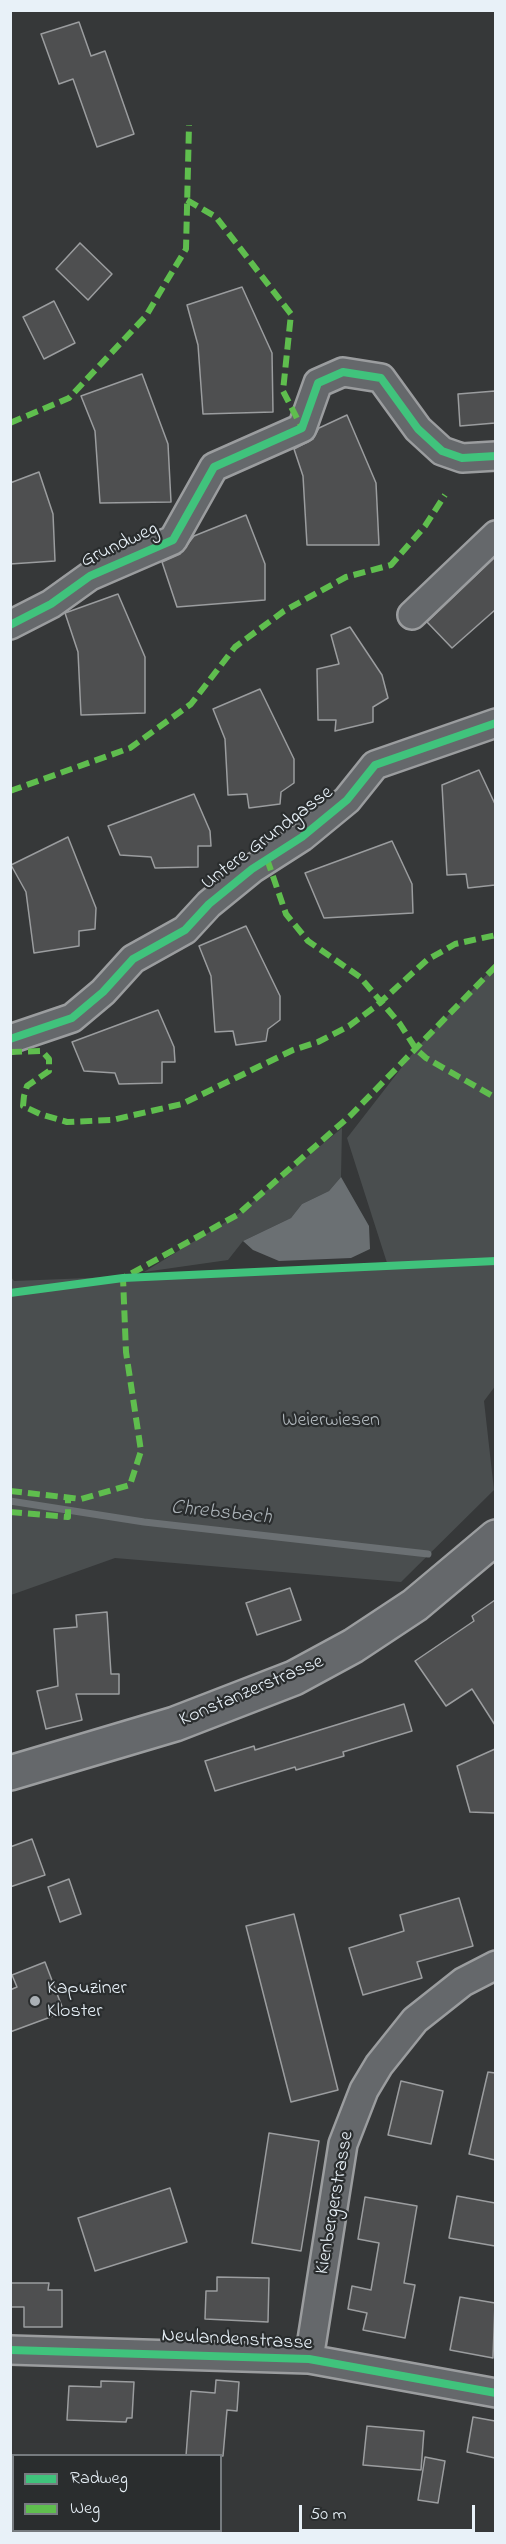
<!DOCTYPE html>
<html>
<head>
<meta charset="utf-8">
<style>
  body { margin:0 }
  #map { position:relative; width:506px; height:2544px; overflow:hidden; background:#363839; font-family:"Indie Flower",sans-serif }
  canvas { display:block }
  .frame { position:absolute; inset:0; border:12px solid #e8f1f8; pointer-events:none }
  .legend { position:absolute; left:12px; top:2454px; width:210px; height:78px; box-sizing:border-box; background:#2a2d2e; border:2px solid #767b7f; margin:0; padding:8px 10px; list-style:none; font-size:18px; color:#e8f1f8 }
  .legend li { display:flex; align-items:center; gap:12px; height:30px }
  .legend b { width:30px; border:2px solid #767b7f }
  .scale { position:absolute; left:299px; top:2505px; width:176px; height:27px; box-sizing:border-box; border:3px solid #e8f1f8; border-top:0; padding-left:8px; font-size:18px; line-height:21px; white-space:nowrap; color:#e8f1f8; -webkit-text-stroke:4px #2a2d2e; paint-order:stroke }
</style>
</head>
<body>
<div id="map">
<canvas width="506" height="2544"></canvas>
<div class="frame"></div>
<ul class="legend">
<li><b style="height:8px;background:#40c37c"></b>Radweg</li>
<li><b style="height:8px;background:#5fbe4e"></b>Weg</li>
</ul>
<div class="scale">50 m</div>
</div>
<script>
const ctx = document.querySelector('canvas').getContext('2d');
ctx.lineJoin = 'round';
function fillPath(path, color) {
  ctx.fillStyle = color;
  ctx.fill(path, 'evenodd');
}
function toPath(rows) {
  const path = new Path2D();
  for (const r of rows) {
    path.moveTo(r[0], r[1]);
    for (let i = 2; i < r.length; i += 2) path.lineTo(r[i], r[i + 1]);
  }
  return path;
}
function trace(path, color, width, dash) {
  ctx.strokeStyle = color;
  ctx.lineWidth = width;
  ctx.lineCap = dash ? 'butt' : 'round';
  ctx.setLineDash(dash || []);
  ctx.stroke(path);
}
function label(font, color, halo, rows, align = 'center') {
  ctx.font = font + ' "Indie Flower",sans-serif';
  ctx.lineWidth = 4.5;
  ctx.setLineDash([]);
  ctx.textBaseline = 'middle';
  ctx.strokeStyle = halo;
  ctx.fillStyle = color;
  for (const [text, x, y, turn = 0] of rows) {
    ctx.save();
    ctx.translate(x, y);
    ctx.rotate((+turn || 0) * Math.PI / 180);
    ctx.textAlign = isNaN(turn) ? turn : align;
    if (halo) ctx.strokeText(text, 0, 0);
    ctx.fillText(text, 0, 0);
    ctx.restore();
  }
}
fillPath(toPath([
  [495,966,496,1385,484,1401,494,1490,401,1582,115,1558,11,1595,11,1277,14,1281,388,1266,347,1138,416,1049],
  [342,1128,341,1177,329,1191,302,1204,291,1218,243,1241,228,1260,144,1272,237,1215]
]), '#4a4e4f');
fillPath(toPath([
  [341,1177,369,1226,370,1249,351,1258,279,1261,253,1250,243,1241,291,1218,302,1204,329,1191]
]), '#6b7073');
trace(toPath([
  [10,1501,144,1522,428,1554]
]), '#6b7073', 7);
const building = toPath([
  [79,22,91,56,105,51,134,134,97,147,73,79,59,84,41,34,79,22],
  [80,243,112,274,88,300,56,269,80,243],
  [242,287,272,353,273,412,203,414,198,345,187,305,242,287],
  [54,301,75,343,44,359,23,317,54,301],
  [142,374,168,444,171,502,100,503,95,431,81,396,142,374],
  [495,391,495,423,460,426,458,394,495,391],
  [347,415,376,483,379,545,307,545,303,476,294,449,313,439,319,428,347,415],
  [39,472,53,514,55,561,10,564,10,483,39,472],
  [246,515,265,564,265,600,177,607,162,562,180,554,194,536,246,515],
  [495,557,495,610,452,648,427,622,495,557],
  [118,594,145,657,145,713,81,715,78,652,65,613,118,594],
  [350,627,382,675,388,698,373,707,373,722,335,731,336,720,318,720,317,669,339,664,331,635,350,627],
  [260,689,294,759,294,783,281,792,280,804,249,808,247,794,228,795,225,739,213,709,260,689],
  [479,770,495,804,495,885,468,888,466,874,447,875,442,785,479,770],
  [194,794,210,831,211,846,198,846,198,867,155,868,151,857,120,855,108,826,194,794],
  [68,837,96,908,95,929,79,931,79,946,34,953,26,892,11,865,68,837],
  [392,841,412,884,413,913,324,918,305,873,392,841],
  [246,926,280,996,280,1020,268,1029,266,1041,236,1045,233,1031,215,1032,211,976,199,946,246,926],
  [158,1010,174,1047,175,1062,162,1062,162,1083,119,1084,115,1073,84,1071,72,1042,158,1010],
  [290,1588,301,1620,257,1635,246,1603,290,1588],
  [495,1600,495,1725,472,1689,446,1706,415,1661,474,1621,472,1616,495,1600],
  [107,1612,111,1674,119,1674,119,1694,76,1694,82,1720,46,1729,37,1691,58,1686,54,1629,77,1627,76,1615,107,1612],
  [404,1704,412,1731,343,1752,344,1756,296,1770,295,1767,215,1791,205,1761,254,1746,255,1750,404,1704],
  [495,1749,495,1813,470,1812,457,1766,495,1749],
  [32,1839,45,1875,10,1887,10,1847,32,1839],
  [69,1879,81,1914,60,1922,48,1887,69,1879],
  [459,1898,473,1946,417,1962,422,1978,363,1995,349,1948,404,1931,400,1915,459,1898],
  [294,1914,338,2090,291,2102,246,1926,294,1914],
  [45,1962,64,2012,10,2032,10,1990,17,1987,12,1975,45,1962],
  [488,2072,495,2073,495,2160,469,2154,488,2072],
  [401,2081,443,2091,431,2144,388,2135,401,2081],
  [269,2133,319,2141,301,2251,252,2243,269,2133],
  [170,2188,187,2242,95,2271,78,2218,170,2188],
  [457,2196,495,2203,495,2246,449,2238,457,2196],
  [365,2197,417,2206,404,2283,415,2285,405,2338,363,2330,367,2313,348,2309,352,2286,371,2290,379,2243,358,2239,365,2197],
  [217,2277,269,2278,268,2322,205,2319,206,2291,217,2291,217,2277],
  [10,2283,49,2283,48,2290,62,2290,62,2327,24,2327,24,2307,10,2307,10,2283],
  [460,2297,495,2303,493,2358,450,2350,460,2297],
  [216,2380,239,2382,237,2411,227,2410,223,2456,186,2456,191,2391,215,2393,216,2380],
  [101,2381,134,2382,132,2418,127,2418,126,2422,67,2420,69,2386,101,2387,101,2381],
  [473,2417,495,2421,495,2458,467,2452,473,2417],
  [367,2426,424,2431,421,2470,363,2465,367,2426],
  [425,2457,445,2461,438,2503,418,2500,425,2457]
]);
fillPath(building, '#4e4f50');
trace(building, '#9b9d9f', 1.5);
const minor = toPath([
  [412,615,496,535],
  [10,625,51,604,90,576,173,540,214,467,302,428,318,383,343,372,381,378,418,429,442,451,462,458,496,456],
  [10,1039,72,1018,103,992,133,959,185,930,209,904,252,869,302,837,347,800,375,765,496,723],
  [10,2350,309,2359,496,2393],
  [309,2359,343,2144,364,2090,379,2065,415,2020,463,1982,496,1965]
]);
const secondary = toPath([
  [10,1773,175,1724,294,1678,353,1646,415,1605,496,1537]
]);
trace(minor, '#9b9d9f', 32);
trace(secondary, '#9b9d9f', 38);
trace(minor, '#65686b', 27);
trace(secondary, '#65686b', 33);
trace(toPath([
  [187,200,216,217,291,314,283,391,302,428],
  [10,423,69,398,146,316,163,287,186,249,189,125],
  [10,791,130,748,191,704,235,647,284,611,346,577,391,565,425,526,445,495],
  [267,859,286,914,308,941,360,977,400,1024,416,1049,426,1058,496,1098],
  [10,1052,42,1051,49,1059,49,1071,27,1086,24,1096,23,1106,40,1114,67,1122,112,1120,182,1104,293,1050,318,1042,349,1026,376,1006,427,960,455,944,496,935],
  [10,1491,81,1499,130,1485,141,1451,126,1352,123,1278,237,1215,351,1115,496,966],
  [10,1512,68,1517,68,1498]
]), '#5fbe4e', 6, [12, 6]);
trace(toPath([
  [10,625,51,604,90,576,173,540,214,467,302,428,318,383,343,372,381,378,418,429,442,451,462,458,496,456],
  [10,1039,72,1018,103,992,133,959,185,930,209,904,252,869,302,837,347,800,375,765,496,723],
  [10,1293,123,1278,496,1261],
  [10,2350,309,2359,496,2393]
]), '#40c37c', 8);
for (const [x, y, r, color] of [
  [35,2001,6,"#aab0b5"]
]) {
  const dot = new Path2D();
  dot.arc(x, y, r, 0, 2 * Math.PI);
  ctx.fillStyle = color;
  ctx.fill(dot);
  trace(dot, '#2a2d2e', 2);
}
label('20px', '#e8f1f8', '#2a2d2e', [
  ["Grundweg",120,546,-25],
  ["Untere Grundgasse",268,839,-37],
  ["Konstanzerstrasse",252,1692,-23],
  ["Kienbergerstrasse",336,2203,-80],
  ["Neulandenstrasse",237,2341,3]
]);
label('20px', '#b2b9be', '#2a2d2e', [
  ["Weierwiesen",331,1422]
]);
label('20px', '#e8f1f8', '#2a2d2e', [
  ["Kapuziner",47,1990],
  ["Kloster",47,2013]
], 'left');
label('italic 21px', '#acb3b8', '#2a2d2e', [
  ["Chrebsbach",221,1514,6]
]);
</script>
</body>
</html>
